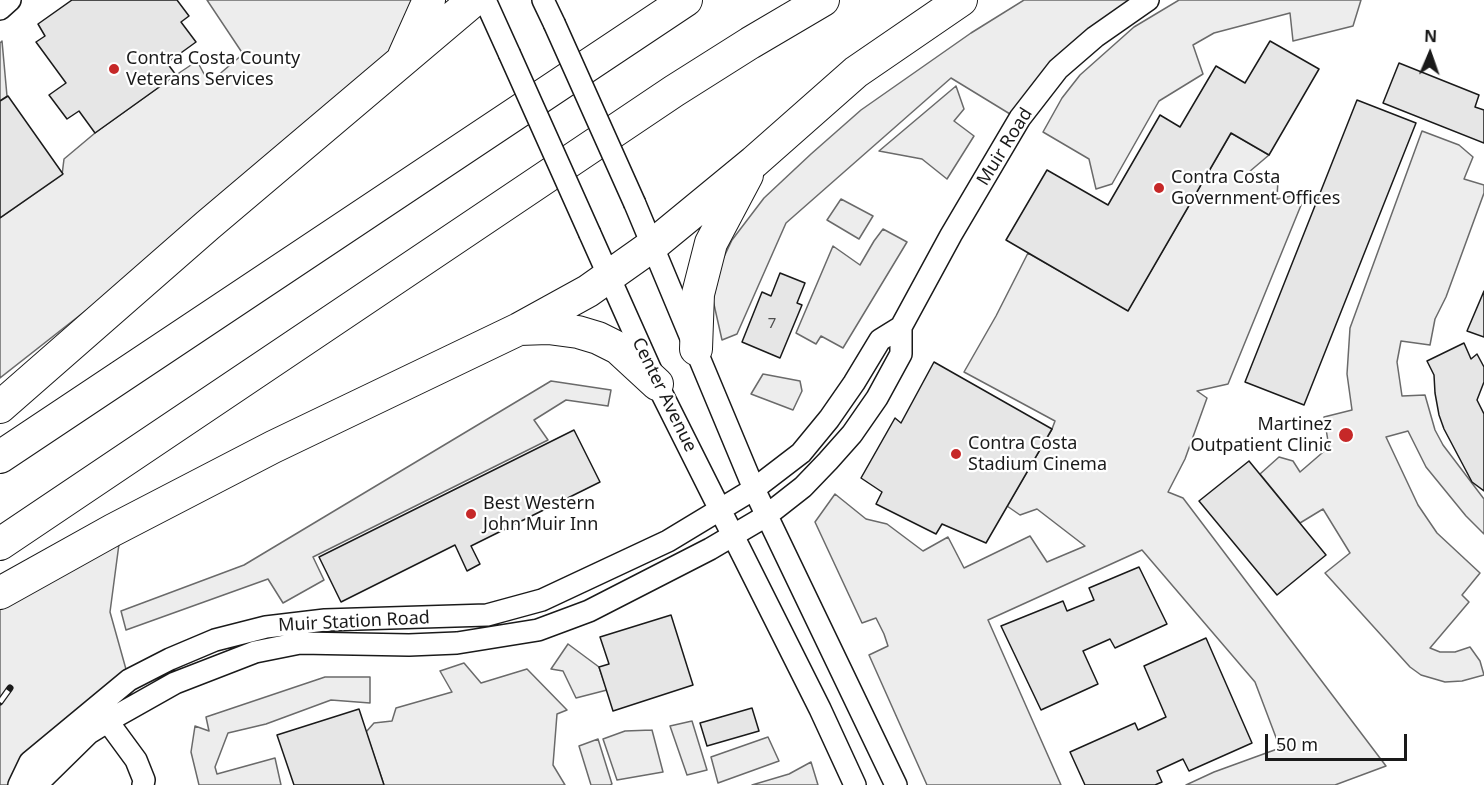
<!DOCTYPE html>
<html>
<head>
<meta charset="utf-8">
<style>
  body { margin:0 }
  #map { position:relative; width:1484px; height:785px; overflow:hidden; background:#fff; font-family:"Noto Sans",sans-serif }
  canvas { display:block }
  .north { position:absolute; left:1400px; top:24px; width:60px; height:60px; -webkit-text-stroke:4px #fff; paint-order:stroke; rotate:2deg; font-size:16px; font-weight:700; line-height:24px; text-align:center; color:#1a1a1a }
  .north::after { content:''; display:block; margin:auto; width:21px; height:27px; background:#1a1a1a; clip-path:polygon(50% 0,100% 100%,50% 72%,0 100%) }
  .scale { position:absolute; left:1265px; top:734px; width:142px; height:27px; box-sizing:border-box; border:3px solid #1a1a1a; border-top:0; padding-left:8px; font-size:18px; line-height:21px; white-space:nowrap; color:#1a1a1a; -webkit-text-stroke:4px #fff; paint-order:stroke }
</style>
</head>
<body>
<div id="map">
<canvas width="1484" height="785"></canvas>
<div class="north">N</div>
<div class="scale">50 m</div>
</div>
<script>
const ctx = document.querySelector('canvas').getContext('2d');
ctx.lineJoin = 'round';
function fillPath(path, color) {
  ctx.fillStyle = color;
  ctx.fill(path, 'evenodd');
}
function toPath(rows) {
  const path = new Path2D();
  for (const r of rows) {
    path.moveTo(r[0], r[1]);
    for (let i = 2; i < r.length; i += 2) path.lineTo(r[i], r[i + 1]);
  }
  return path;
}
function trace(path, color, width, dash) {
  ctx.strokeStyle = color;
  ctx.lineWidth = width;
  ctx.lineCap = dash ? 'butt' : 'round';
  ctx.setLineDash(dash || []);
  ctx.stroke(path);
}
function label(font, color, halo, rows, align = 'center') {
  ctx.font = font + ' "Noto Sans",sans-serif';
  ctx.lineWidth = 4.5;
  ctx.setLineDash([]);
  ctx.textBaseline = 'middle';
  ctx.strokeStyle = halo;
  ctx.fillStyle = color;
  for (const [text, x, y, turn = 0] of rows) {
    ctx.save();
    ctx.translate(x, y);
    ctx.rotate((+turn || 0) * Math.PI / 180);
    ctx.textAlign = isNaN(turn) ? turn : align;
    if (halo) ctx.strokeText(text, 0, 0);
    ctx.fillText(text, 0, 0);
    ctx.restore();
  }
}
const built = toPath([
  [207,0,429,0,399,65,0,378,0,218,62,175,64,159,95,133,176,75,197,61,209,83,243,54,207,0],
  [1024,0,1148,0,1010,114,951,78,786,223,737,334,722,340,713,300,722,261,732,240,764,198,811,154,861,110,971,33,1024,0],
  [1179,0,1361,0,1353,26,1293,41,1290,13,1214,33,1193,45,1203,74,1159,101,1112,184,1096,189,1089,159,1043,132,1062,98,1080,75,1134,27,1179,0],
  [2,41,7,96,0,101,0,43,2,41],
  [956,86,964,109,954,121,974,136,947,179,922,159,879,151,956,86],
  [1422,131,1459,145,1473,157,1464,179,1484,185,1484,193,1446,297,1435,319,1430,345,1401,341,1397,362,1402,396,1425,395,1435,430,1443,445,1484,499,1484,534,1466,516,1426,467,1408,431,1386,437,1418,505,1437,533,1480,573,1462,595,1469,602,1430,648,1440,652,1455,652,1470,647,1480,661,1484,675,1462,681,1445,682,1421,675,1410,667,1325,573,1350,553,1323,509,1300,523,1260,474,1279,457,1293,461,1300,472,1329,447,1324,417,1352,410,1347,374,1350,328,1422,131],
  [1231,133,1269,155,1249,172,1278,179,1277,199,1306,193,1228,384,1197,391,1207,398,1185,459,1168,492,1183,498,1386,766,1335,785,1186,785,1214,772,1280,748,1255,682,1142,550,988,620,1061,785,927,785,869,655,888,646,884,634,876,618,862,623,815,522,835,494,866,519,887,524,923,551,948,537,964,568,1030,536,1047,562,1085,546,1037,509,1020,515,1007,506,1052,429,1055,421,964,372,996,316,1028,253,1128,310,1231,133],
  [841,199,873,216,859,239,827,220,841,199],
  [883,229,907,242,843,348,821,336,816,344,796,333,833,246,860,265,874,241,883,229],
  [763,374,800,381,802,391,793,410,751,394,763,374],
  [551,381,611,390,608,406,566,400,534,420,548,440,313,557,324,580,283,603,268,579,126,630,121,611,244,565,551,381],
  [119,544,110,612,129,680,19,785,0,785,0,609,119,544],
  [568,644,599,667,607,690,576,698,563,671,551,669,568,644],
  [464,663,481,683,527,669,567,710,557,714,553,765,565,785,384,785,366,732,374,723,392,721,396,708,452,692,440,671,464,663],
  [325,677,370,677,370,703,331,700,266,724,228,733,215,767,217,774,275,758,281,785,199,785,191,752,195,726,209,731,206,717,325,677],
  [692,721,707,770,687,775,670,726,692,721],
  [652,730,663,772,617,780,603,739,625,731,652,730],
  [768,737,779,761,718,783,711,757,768,737],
  [598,739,612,784,610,785,591,785,579,746,598,739],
  [811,762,818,785,752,785,789,774,811,762]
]);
fillPath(built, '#ededed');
trace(built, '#6a6a6a', 1.5);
const building = toPath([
  [72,0,177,0,189,16,181,22,196,42,167,63,176,75,95,133,79,111,67,119,49,95,66,83,36,42,45,36,38,24,72,0],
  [1270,41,1319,69,1269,155,1231,133,1128,311,1006,240,1047,170,1108,205,1160,115,1180,127,1216,66,1245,83,1270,41],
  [1399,63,1479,95,1475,107,1484,110,1484,143,1383,103,1399,63],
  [8,96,63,174,0,218,0,101,8,96],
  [1357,100,1416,123,1304,405,1245,382,1357,100],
  [780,273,805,283,797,303,802,305,780,358,742,342,762,292,771,296,780,273],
  [1484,291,1484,337,1467,331,1484,291],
  [1464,343,1471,359,1477,354,1484,367,1484,382,1477,400,1484,414,1484,491,1472,482,1444,429,1439,415,1435,393,1434,375,1427,361,1464,343],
  [934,362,1052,429,986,543,942,524,936,534,876,504,882,492,861,478,895,418,901,423,934,362],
  [574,430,600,482,471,546,480,564,467,571,455,545,341,602,319,557,574,430],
  [1249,461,1326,555,1277,595,1199,501,1249,461],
  [1139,567,1167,624,1115,648,1110,639,1083,651,1098,684,1041,710,1001,626,1063,601,1067,611,1094,600,1089,588,1139,567],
  [671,615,693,685,613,711,599,667,609,664,600,637,671,615],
  [1206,638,1252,743,1189,771,1183,759,1157,771,1162,782,1155,785,1085,785,1070,752,1135,723,1138,730,1166,717,1144,666,1206,638],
  [752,708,759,731,707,746,700,723,752,708],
  [359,709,384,785,294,785,277,735,359,709]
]);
fillPath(building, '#e6e6e6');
trace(building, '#1a1a1a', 1.5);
const minor = toPath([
  [485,0,509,53],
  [543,0,554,23],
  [0,9,10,0],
  [635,204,754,489,896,785],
  [590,234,657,384,820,709,855,785],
  [100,711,136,760,144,780,143,785],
  [19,785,30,762,129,680,170,659,215,640,266,627,325,620,487,615,542,600,668,541,754,489,801,453,829,419,854,383,880,340,901,327],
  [36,785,89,733,120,714,175,683,255,652,300,643,409,645,457,643,538,630,589,611,710,549,766,516,803,487,828,461,852,434,877,398,901,354,901,327,951,235,1020,118,1058,69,1095,37,1148,0]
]);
const highway = toPath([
  [404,56,429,0],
  [519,329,548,328,578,332,598,338,618,348,657,384],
  [696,349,698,294,711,243,747,175],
  [0,407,208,225,474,0],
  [0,457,686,0],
  [0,544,674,91,750,43,823,0],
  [0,593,113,530,273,447,519,329,588,291,653,245,754,162,856,72,961,0]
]);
trace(minor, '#1a1a1a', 24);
trace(highway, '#1a1a1a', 34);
trace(minor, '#fff', 21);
trace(highway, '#fff', 32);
const rail = toPath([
  [0,702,10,688]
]);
trace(rail, '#1a1a1a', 7);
trace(rail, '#fff', 4.5, [14]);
const minorBridge = toPath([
  [554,23,635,204],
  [509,53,590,234]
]);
trace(minorBridge, '#1a1a1a', 24, []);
trace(minorBridge, '#fff', 21);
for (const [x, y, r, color] of [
  [114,69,6,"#c62828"],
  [1159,188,6,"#c62828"],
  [1346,435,8,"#c62828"],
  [956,454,6,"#c62828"],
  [471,514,6,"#c62828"]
]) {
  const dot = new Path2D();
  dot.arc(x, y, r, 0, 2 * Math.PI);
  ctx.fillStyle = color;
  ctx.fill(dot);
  trace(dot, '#fff', 2);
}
label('15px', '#4d4d4d', null, [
  ["7",772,324]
]);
label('18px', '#1a1a1a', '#fff', [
  ["Contra Costa County",126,59],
  ["Veterans Services",126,80],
  ["Contra Costa",1171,178],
  ["Government Offices",1171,199],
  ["Martinez",1332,425,"right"],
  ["Outpatient Clinic",1332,446,"right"],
  ["Contra Costa",968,444],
  ["Stadium Cinema",968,465],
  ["Best Western",483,504],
  ["John Muir Inn",483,525]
], 'left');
label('18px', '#1a1a1a', '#fff', [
  ["Muir Road",1005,147,-58],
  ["Center Avenue",664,395,64],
  ["Muir Station Road",354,622,-3]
]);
</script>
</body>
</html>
